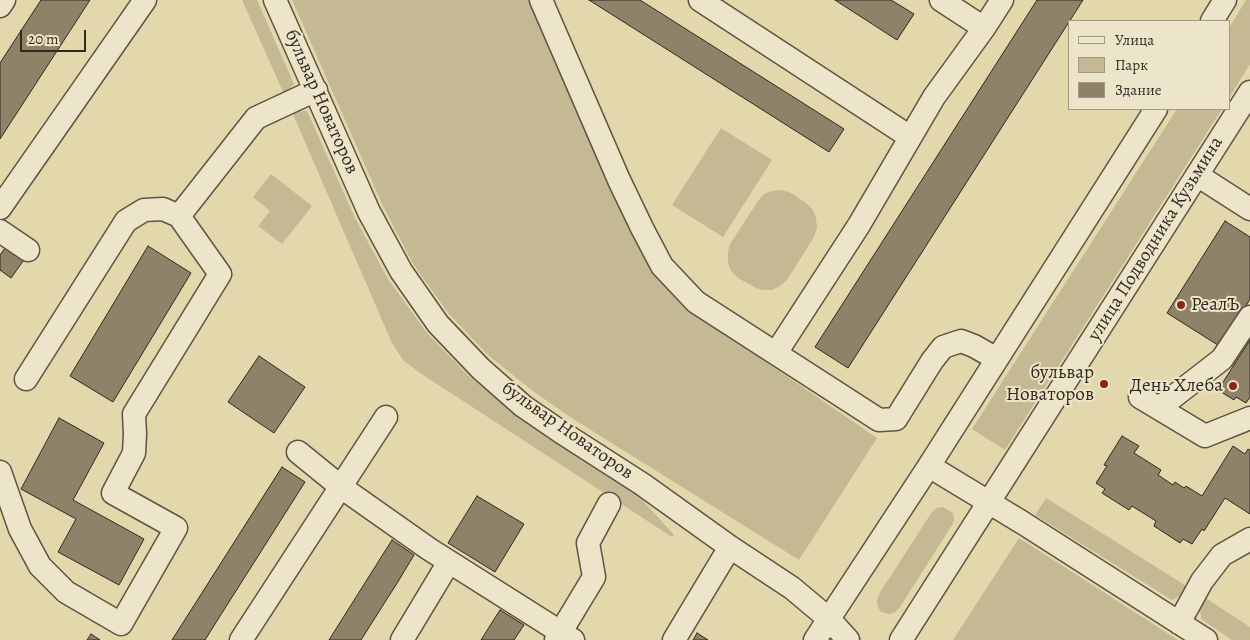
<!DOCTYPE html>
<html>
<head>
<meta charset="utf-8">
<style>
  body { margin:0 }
  #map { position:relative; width:1250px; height:640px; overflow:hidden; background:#e3d7ac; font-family:Alegreya,serif }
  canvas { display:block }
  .legend { position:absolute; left:1068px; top:20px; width:162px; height:90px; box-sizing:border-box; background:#ede5c9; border:1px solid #a29985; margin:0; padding:6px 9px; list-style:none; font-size:15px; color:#322820 }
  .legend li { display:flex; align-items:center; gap:10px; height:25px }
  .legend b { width:25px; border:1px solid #a29985 }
  .scale { position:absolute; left:20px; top:30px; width:66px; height:22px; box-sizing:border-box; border:2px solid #322820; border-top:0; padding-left:6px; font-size:15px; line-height:18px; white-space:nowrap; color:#322820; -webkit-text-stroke:4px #ede5c9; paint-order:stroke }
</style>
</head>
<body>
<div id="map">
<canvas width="1250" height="640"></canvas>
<ul class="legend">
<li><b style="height:6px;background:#ede5c9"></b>Улица</li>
<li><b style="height:14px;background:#c5b994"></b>Парк</li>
<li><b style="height:14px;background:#8e8369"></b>Здание</li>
</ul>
<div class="scale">20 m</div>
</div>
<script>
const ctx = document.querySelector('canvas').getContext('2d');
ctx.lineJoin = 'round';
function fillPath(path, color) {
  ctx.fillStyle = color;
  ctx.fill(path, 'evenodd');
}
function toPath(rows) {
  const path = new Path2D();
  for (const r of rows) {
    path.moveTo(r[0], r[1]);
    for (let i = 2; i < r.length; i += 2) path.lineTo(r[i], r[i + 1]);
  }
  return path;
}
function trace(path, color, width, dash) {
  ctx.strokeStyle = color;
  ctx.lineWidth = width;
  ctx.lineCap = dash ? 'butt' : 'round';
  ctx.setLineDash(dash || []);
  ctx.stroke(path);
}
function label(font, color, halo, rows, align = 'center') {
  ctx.font = font + ' Alegreya,serif';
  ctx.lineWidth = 4;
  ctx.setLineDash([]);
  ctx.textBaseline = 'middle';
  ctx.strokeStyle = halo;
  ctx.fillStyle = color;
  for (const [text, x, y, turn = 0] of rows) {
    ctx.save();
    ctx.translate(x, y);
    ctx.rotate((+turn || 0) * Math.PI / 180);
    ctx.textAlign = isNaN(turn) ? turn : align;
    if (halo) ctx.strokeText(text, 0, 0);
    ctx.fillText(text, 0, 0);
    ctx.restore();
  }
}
fillPath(toPath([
  [242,0,257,0,294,84,284,94],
  [292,0,531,0,690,310,877,438,799,560,570,417,533,391,489,356,449,314,413,264,383,206],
  [1246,0,1250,0,1250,64,1229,98,1229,28],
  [1177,109,1222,109,1005,450,972,429],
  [307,111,355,218,388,279,427,333,469,376,515,414,635,492,674,535,672,537,420,373,403,360,392,343,292,112],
  [721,128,772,160,723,237,672,205],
  [271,174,312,206,282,244,258,226,270,211,253,197],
  [782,190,791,193,806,203,813,210,816,218,817,228,814,237,787,280,780,286,772,290,762,290,754,287,738,278,731,271,728,263,728,252,730,244,758,201,764,194,772,191],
  [1046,498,1188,587,1182,595,1172,600,1035,515],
  [943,507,953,513,954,520,952,525,900,607,895,612,889,614,881,612,878,607,877,601,879,594,932,512,937,508],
  [1019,538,1178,640,953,640],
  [1204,597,1250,627,1250,640,1232,640,1201,619,1200,607]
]), '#c5b994');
const building = toPath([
  [41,0,90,0,0,139,0,63,41,0],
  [589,0,640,0,844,129,829,152,589,0],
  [835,0,891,0,914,14,897,40,835,0],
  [1037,0,1083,0,848,368,815,347,1037,0],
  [1225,221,1250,237,1250,299,1221,347,1167,313,1225,221],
  [8,244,26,257,11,278,0,270,0,255,8,244],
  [148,246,191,273,113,402,70,376,148,246],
  [1250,340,1250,397,1246,403,1236,397,1234,400,1218,390,1250,340],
  [259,356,305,387,274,433,228,402,259,356],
  [59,418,104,443,73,500,144,539,119,585,58,552,76,519,21,489,59,418],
  [1122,436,1139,446,1134,453,1161,470,1158,475,1173,485,1175,482,1184,488,1186,486,1202,496,1233,446,1245,454,1248,449,1250,450,1250,514,1225,498,1204,531,1202,529,1192,544,1183,539,1180,543,1154,526,1156,521,1132,506,1129,510,1102,493,1105,489,1096,483,1107,466,1104,465,1122,436],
  [282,467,305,482,215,624,205,640,172,640,282,467],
  [477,496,524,524,495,572,448,543,477,496],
  [392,540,414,555,399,580,361,640,329,640,392,540],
  [500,610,524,625,514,640,481,640,500,610],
  [697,633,708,640,693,640,697,633],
  [91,634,100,640,87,640,91,634]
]);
fillPath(building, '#8e8369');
trace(building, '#322820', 1);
const minor = toPath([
  [275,0,369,212,401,271,438,324,481,369,523,406,561,432,642,484,730,547,792,588,829,619,848,640],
  [541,0,619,180,642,228,662,266,696,302,879,420,896,419,932,361,943,347,961,341,974,346,997,359],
  [700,0,910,137],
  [941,0,984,28],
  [0,6,4,0],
  [1212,21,1225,0],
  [1197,175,1250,209],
  [0,208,145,0],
  [0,231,28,250],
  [776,353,859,225,934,97,984,28,1002,0],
  [26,379,126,221,144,210,163,209,179,216],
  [1140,397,1205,436,1250,418],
  [1159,408,1222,359,1250,317],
  [298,452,341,487,429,549,573,640],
  [929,466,1023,523,1206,640],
  [0,472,20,529,40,566,66,592,121,624,176,528,113,493,134,453,135,434,134,414,220,274,179,216,256,118,316,90],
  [1179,623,1202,581,1222,555,1250,539],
  [241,640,386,417],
  [402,640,449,562],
  [556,640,594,577,588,543,609,504],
  [674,640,730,547],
  [815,640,929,466,1156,109],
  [901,640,1250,92]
]);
trace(minor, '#5e5443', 25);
trace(minor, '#ede5c9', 22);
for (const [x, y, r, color] of [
  [1181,305,5,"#8f2418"],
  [1104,384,5,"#8f2418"],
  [1233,386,5,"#8f2418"]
]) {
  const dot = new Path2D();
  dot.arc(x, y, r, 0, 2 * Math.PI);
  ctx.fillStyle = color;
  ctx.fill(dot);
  trace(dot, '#ede5c9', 2);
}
label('19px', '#322820', '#ede5c9', [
  ["бульвар Новаторов",321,102,66],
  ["улица Подводника Кузьмина",1156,239,-58],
  ["бульвар Новаторов",567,431,35]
]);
label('19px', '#322820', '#ede5c9', [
  ["РеалЪ",1191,305,"left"],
  ["бульвар",1094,373],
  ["Новаторов",1094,395],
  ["День Хлеба",1223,386]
], 'right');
</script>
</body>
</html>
